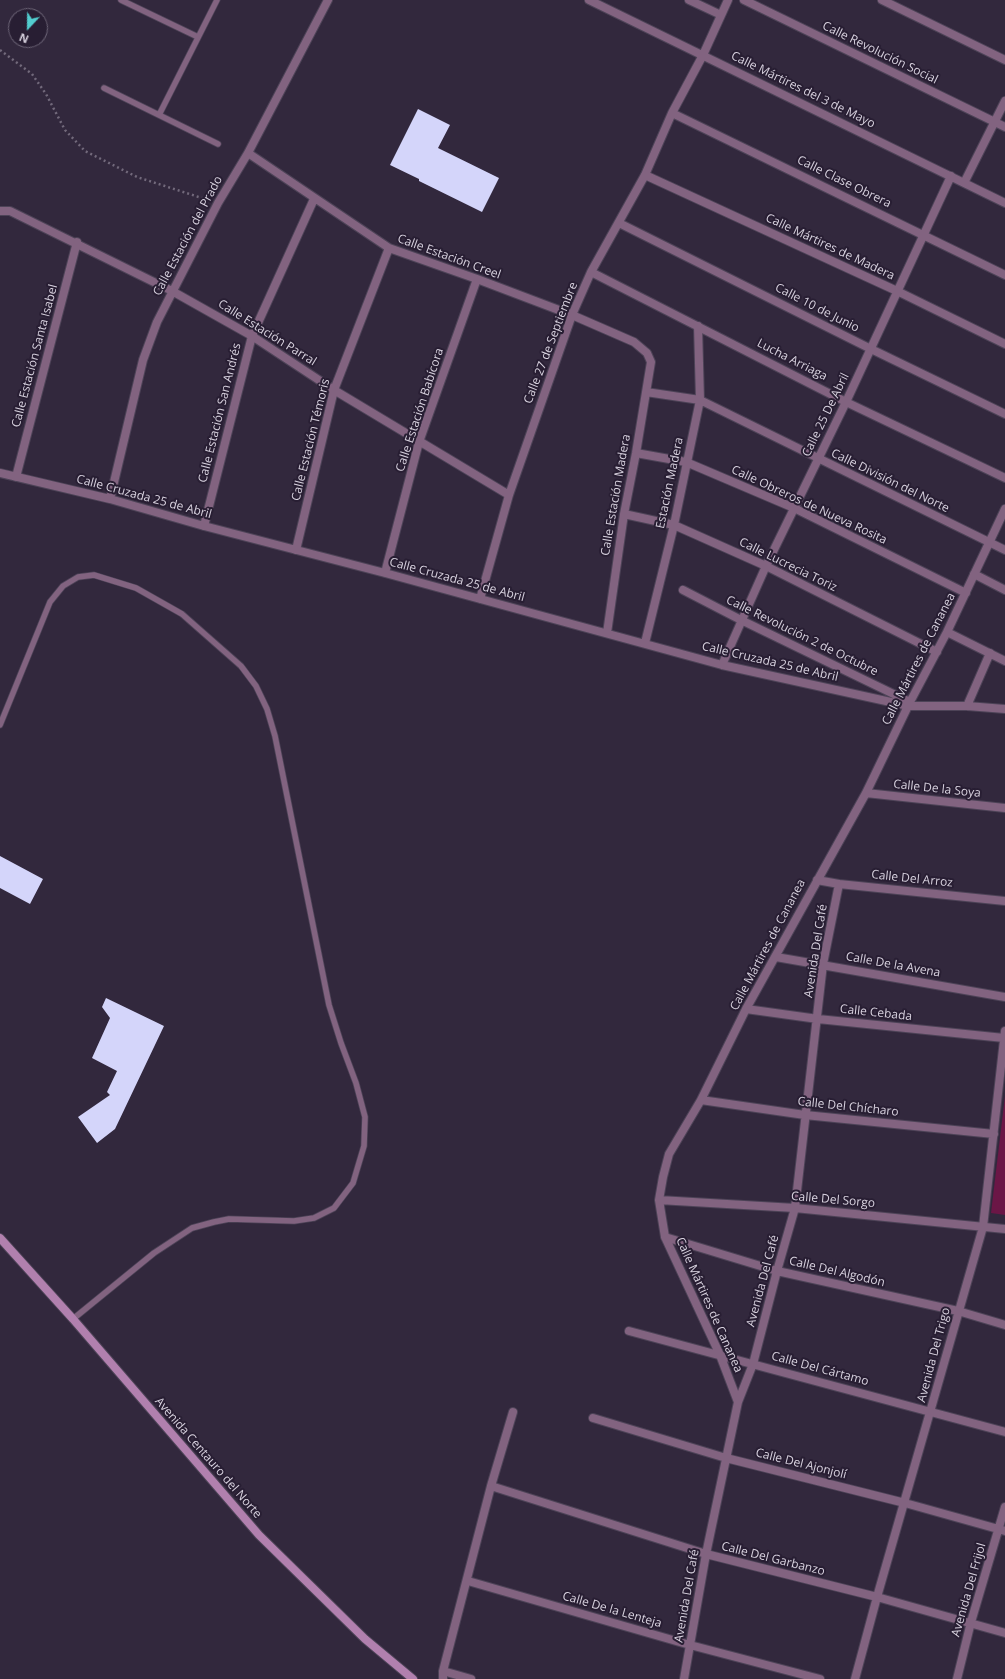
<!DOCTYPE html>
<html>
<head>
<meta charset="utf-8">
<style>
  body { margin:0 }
  #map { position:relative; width:1005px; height:1679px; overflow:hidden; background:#32283d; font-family:"Open Sans",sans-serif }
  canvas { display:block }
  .north { position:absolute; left:8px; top:8px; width:40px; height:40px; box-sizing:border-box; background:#281e33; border:1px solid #6e6678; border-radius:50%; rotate:202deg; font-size:11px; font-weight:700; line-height:16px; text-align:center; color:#d8d2df }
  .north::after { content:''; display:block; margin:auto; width:14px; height:18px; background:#52cdcf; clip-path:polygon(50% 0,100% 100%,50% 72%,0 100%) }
</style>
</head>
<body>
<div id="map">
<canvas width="1005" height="1679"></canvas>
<div class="north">N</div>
</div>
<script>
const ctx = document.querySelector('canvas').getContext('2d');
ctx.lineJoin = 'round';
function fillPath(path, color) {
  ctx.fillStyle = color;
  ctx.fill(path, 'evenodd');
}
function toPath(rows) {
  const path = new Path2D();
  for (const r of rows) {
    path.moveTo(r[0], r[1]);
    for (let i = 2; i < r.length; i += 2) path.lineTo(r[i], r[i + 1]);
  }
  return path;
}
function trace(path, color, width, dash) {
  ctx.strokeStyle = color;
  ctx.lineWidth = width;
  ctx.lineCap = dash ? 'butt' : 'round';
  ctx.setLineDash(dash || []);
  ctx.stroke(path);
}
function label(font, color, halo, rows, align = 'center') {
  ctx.font = font + ' "Open Sans",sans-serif';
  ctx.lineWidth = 4;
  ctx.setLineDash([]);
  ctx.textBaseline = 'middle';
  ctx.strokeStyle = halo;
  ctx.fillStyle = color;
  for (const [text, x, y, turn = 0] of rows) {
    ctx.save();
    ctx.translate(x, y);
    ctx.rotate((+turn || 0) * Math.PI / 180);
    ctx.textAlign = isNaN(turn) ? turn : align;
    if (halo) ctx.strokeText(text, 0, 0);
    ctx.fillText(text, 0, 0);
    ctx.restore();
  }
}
fillPath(toPath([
  [1005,1096,1005,1215,991,1213]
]), '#6b1646');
fillPath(toPath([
  [418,109,450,125,438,148,499,178,482,212,419,181,419,179,390,165],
  [0,856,43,879,30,904,0,888],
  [106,998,164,1026,115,1129,97,1143,78,1117,110,1095,107,1092,117,1071,92,1058,110,1018,102,1007]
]), '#d4d5fa');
const service = toPath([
  [121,0,198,37],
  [104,88,218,144],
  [159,115,217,0],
  [0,725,50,602,63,586,78,577,94,575,136,588,182,614,241,666,256,686,267,709,275,736,329,1005,341,1043,356,1083,365,1117,364,1146,353,1183,334,1208,314,1218,294,1221,229,1219,214,1222,192,1228,154,1253,73,1319]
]);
const minor = toPath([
  [589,0,1005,203],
  [689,0,721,15],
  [744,0,1005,127],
  [882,0,1005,60],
  [672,113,1005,275],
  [248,153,389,248,477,279,572,315,634,342,647,353,651,362,636,453,624,514,607,633],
  [645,175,897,291,1005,344],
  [964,183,1005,101],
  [0,211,10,211,172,291,252,336,334,390,509,495],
  [619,223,871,349,1005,414],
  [591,272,846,402,1005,478],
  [646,392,700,400,1005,550],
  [636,453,686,462,794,508,966,593],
  [0,473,110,499,204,526,385,573,722,665,909,706,967,706,1005,709],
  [16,477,77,242],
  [110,499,143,360,157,322,218,203,248,153,328,0],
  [624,514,674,525,766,566,937,652],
  [204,526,252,336,314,199],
  [296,550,334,390,389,248],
  [385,573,419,442,477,279],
  [974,574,1005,590],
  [683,590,741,620,910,702],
  [480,599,509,495,572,315,591,272,645,175,672,113,703,55,728,0],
  [947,632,1005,661],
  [645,643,674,525,700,400,698,326],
  [722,665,766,566,846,402,951,176],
  [967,706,990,653],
  [866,793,1005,808],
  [817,880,839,884,1005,901],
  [776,957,1005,997],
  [746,1009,818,1019,1004,1038],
  [701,1100,805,1115,994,1134],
  [659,1200,795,1208,1005,1229],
  [665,1237,777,1271,958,1311,1005,1325],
  [629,1331,1005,1432],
  [738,1402,720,1355,665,1237,659,1200,663,1177,669,1154,701,1100,746,1009,866,793,910,702,947,632,1005,509],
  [593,1418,726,1458,905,1503,1005,1531],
  [491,1486,706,1554,877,1597,1005,1633],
  [468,1581,690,1645,820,1679],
  [443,1671,471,1679],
  [443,1679,443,1671,491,1486,513,1412],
  [684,1679,706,1554,738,1402,753,1364,777,1271,795,1208,823,964,839,884],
  [855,1679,877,1597,983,1227,1005,1031],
  [957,1679,971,1622,1005,1507]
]);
const secondary = toPath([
  [0,1238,73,1319,259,1535,365,1639,413,1679]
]);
trace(service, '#4d4357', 7);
trace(minor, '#4d4357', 10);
trace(secondary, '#4d4357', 10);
trace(toPath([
  [0,50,32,74,46,94,65,130,85,151,137,177,208,200]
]), '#72697b', 2.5, [2, 3]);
trace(service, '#826380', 5.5);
trace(minor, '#826380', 8);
trace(secondary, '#b180ae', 8);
label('12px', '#d8d2df', '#281e33', [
  ["Calle Revolución Social",880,53,26],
  ["Calle Mártires del 3 de Mayo",803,90,26],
  ["Calle Clase Obrera",844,182,26],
  ["Calle Estación del Prado",188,236,-62],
  ["Calle Mártires de Madera",830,247,25],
  ["Calle Estación Creel",449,257,20],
  ["Calle 10 de Junio",817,308,27],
  ["Calle Estación Parral",267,333,32],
  ["Calle 27 de Septiembre",551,343,-69],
  ["Calle Estación Santa Isabel",35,356,-75],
  ["Lucha Arriaga",792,360,27],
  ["Calle Estación Babícora",420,410,-72],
  ["Calle Estación San Andrés",220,413,-76],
  ["Calle 25 De Abril",826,415,-64],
  ["Calle Estación Témoris",311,440,-76],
  ["Calle División del Norte",890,481,26],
  ["Estación Madera",670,483,-78],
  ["Calle Estación Madera",616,495,-80],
  ["Calle Cruzada 25 de Abril",144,497,15],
  ["Calle Obreros de Nueva Rosita",809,505,25],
  ["Calle Lucrecia Toriz",788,565,26],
  ["Calle Cruzada 25 de Abril",457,580,15],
  ["Calle Revolución 2 de Octubre",802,636,26],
  ["Calle Mártires de Cananea",919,659,-63],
  ["Calle Cruzada 25 de Abril",770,662,13],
  ["Calle De la Soya",937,789,6],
  ["Calle Del Arroz",912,879,6],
  ["Calle Mártires de Cananea",768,945,-62],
  ["Avenida Del Café",816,951,-81],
  ["Calle De la Avena",893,965,10],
  ["Calle Cebada",876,1013,6],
  ["Calle Del Chícharo",848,1107,6],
  ["Calle Del Sorgo",833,1200,5],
  ["Calle Del Algodón",837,1272,13],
  ["Avenida Del Café",763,1281,-75],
  ["Calle Mártires de Cananea",709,1305,66],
  ["Avenida Del Trigo",934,1355,-75],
  ["Calle Del Cártamo",820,1369,15],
  ["Avenida Centauro del Norte",208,1458,49],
  ["Calle Del Ajonjolí",801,1464,14],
  ["Calle Del Garbanzo",773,1559,14],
  ["Avenida Del Frijol",969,1590,-74],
  ["Avenida Del Café",687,1596,-80],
  ["Calle De la Lenteja",612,1610,16]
]);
</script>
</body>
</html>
